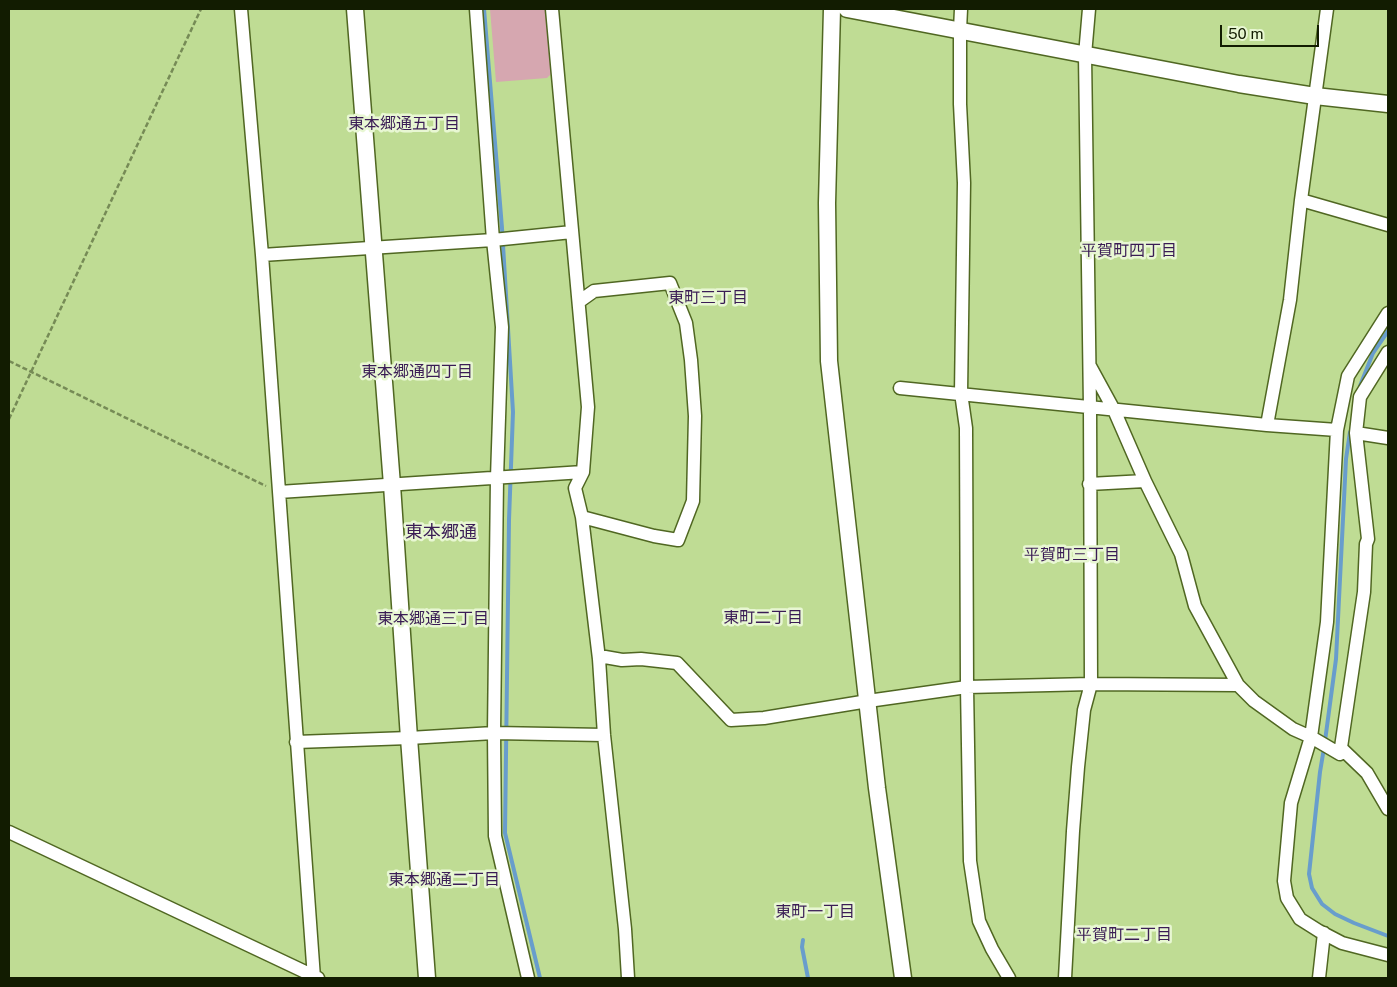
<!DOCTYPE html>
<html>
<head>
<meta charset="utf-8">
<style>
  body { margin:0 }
  #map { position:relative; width:1397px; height:987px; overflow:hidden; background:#bfdc94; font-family:"Public Sans",sans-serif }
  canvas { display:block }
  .frame { position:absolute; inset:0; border:10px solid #121c01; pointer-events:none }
  .scale { position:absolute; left:1220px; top:25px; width:99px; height:22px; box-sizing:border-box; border:2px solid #121c01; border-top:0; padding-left:6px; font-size:15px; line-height:18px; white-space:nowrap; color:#121c01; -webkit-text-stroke:4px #e8f7d3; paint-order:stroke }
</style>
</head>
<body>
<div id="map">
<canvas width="1397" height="987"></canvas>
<div class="frame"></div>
<div class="scale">50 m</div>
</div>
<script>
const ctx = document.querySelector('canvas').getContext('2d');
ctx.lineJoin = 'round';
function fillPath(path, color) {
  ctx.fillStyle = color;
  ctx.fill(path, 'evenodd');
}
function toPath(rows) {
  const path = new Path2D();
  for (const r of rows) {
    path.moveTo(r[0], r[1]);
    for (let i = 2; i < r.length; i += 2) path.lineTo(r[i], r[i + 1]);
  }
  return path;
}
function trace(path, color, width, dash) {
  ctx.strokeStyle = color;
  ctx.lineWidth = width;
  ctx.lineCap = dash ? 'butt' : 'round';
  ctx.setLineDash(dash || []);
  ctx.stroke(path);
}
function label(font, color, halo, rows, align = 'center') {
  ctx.font = font + ' "Public Sans","Noto Sans JP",sans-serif';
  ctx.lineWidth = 5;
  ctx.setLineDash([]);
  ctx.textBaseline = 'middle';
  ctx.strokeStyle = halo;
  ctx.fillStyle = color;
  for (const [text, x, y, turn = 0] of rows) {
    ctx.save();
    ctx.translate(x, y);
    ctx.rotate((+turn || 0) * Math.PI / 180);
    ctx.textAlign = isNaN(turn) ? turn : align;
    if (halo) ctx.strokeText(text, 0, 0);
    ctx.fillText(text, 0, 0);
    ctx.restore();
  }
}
fillPath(toPath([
  [490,9,546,9,552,73,547,78,496,82]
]), '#d6a7b0');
trace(toPath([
  [484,9,502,228,513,412,509,520,505,833,540,978],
  [1360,386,1373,353,1388,331],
  [1325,741,1336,659,1346,459,1350,432],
  [1324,748,1320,772,1309,874,1312,888,1322,904,1335,914,1354,923,1388,936],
  [803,940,802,947,808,978]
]), '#689dcc', 4);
const minor = toPath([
  [241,9,262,255,314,978],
  [476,9,493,240,502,327,497,478,494,733,495,836,528,978],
  [552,9,588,407,583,472,575,488,582,517,599,659,604,735,625,929,628,978],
  [961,9,960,30,960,104,964,183,961,393,966,428,967,687,970,861,979,921,992,949,1009,978],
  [1301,200,1388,225],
  [262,255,493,240,572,232],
  [580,301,594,291,670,283,686,323,691,360,695,416,693,501,678,540,654,536,582,517],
  [1388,313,1348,376,1337,430,1327,622,1311,737,1291,803,1284,881,1287,898,1300,919,1319,931,1342,943,1388,955],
  [1090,366,1114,410,1145,481],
  [900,388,1267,425,1337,430],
  [1267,425,1290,300,1301,200,1327,9],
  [1356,433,1388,438],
  [1089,484,1145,481,1181,554,1195,606,1238,685,1254,701,1293,729,1311,737,1340,754,1364,592,1366,544,1368,539,1356,433,1360,397,1388,352],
  [279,492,583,472],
  [599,659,605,657,622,660,641,659,677,663,731,720,764,718,868,701,967,687,1091,684,1238,685],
  [296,742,409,738,494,733,604,735],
  [1341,748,1367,773,1388,809],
  [9,832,318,978],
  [1065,978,1073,831,1078,767,1084,710,1091,684,1090,407,1085,55,1089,9],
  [1319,978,1324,933]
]);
const tertiary = toPath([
  [355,9,392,485,409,738,427,978],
  [832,9,827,203,829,361,877,788,903,978],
  [847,9,1239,84,1315,96,1388,104]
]);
trace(minor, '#506722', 15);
trace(tertiary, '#506722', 19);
trace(toPath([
  [9,361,266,486],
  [9,419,201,9]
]), '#768b56', 2.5, [5, 2.5]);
trace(minor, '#fff', 12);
trace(tertiary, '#fff', 16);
label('16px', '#3a1c55', '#e8f7d3', [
  ["東本郷通五丁目",404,124],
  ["平賀町四丁目",1129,251],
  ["東町三丁目",708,298],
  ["東本郷通四丁目",417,372],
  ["平賀町三丁目",1072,555],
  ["東町二丁目",763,618],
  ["東本郷通三丁目",433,619],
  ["東本郷通二丁目",444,880],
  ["東町一丁目",815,912],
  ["平賀町二丁目",1124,935]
]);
label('18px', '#3a1c55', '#e8f7d3', [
  ["東本郷通",441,532]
]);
</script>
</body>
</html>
